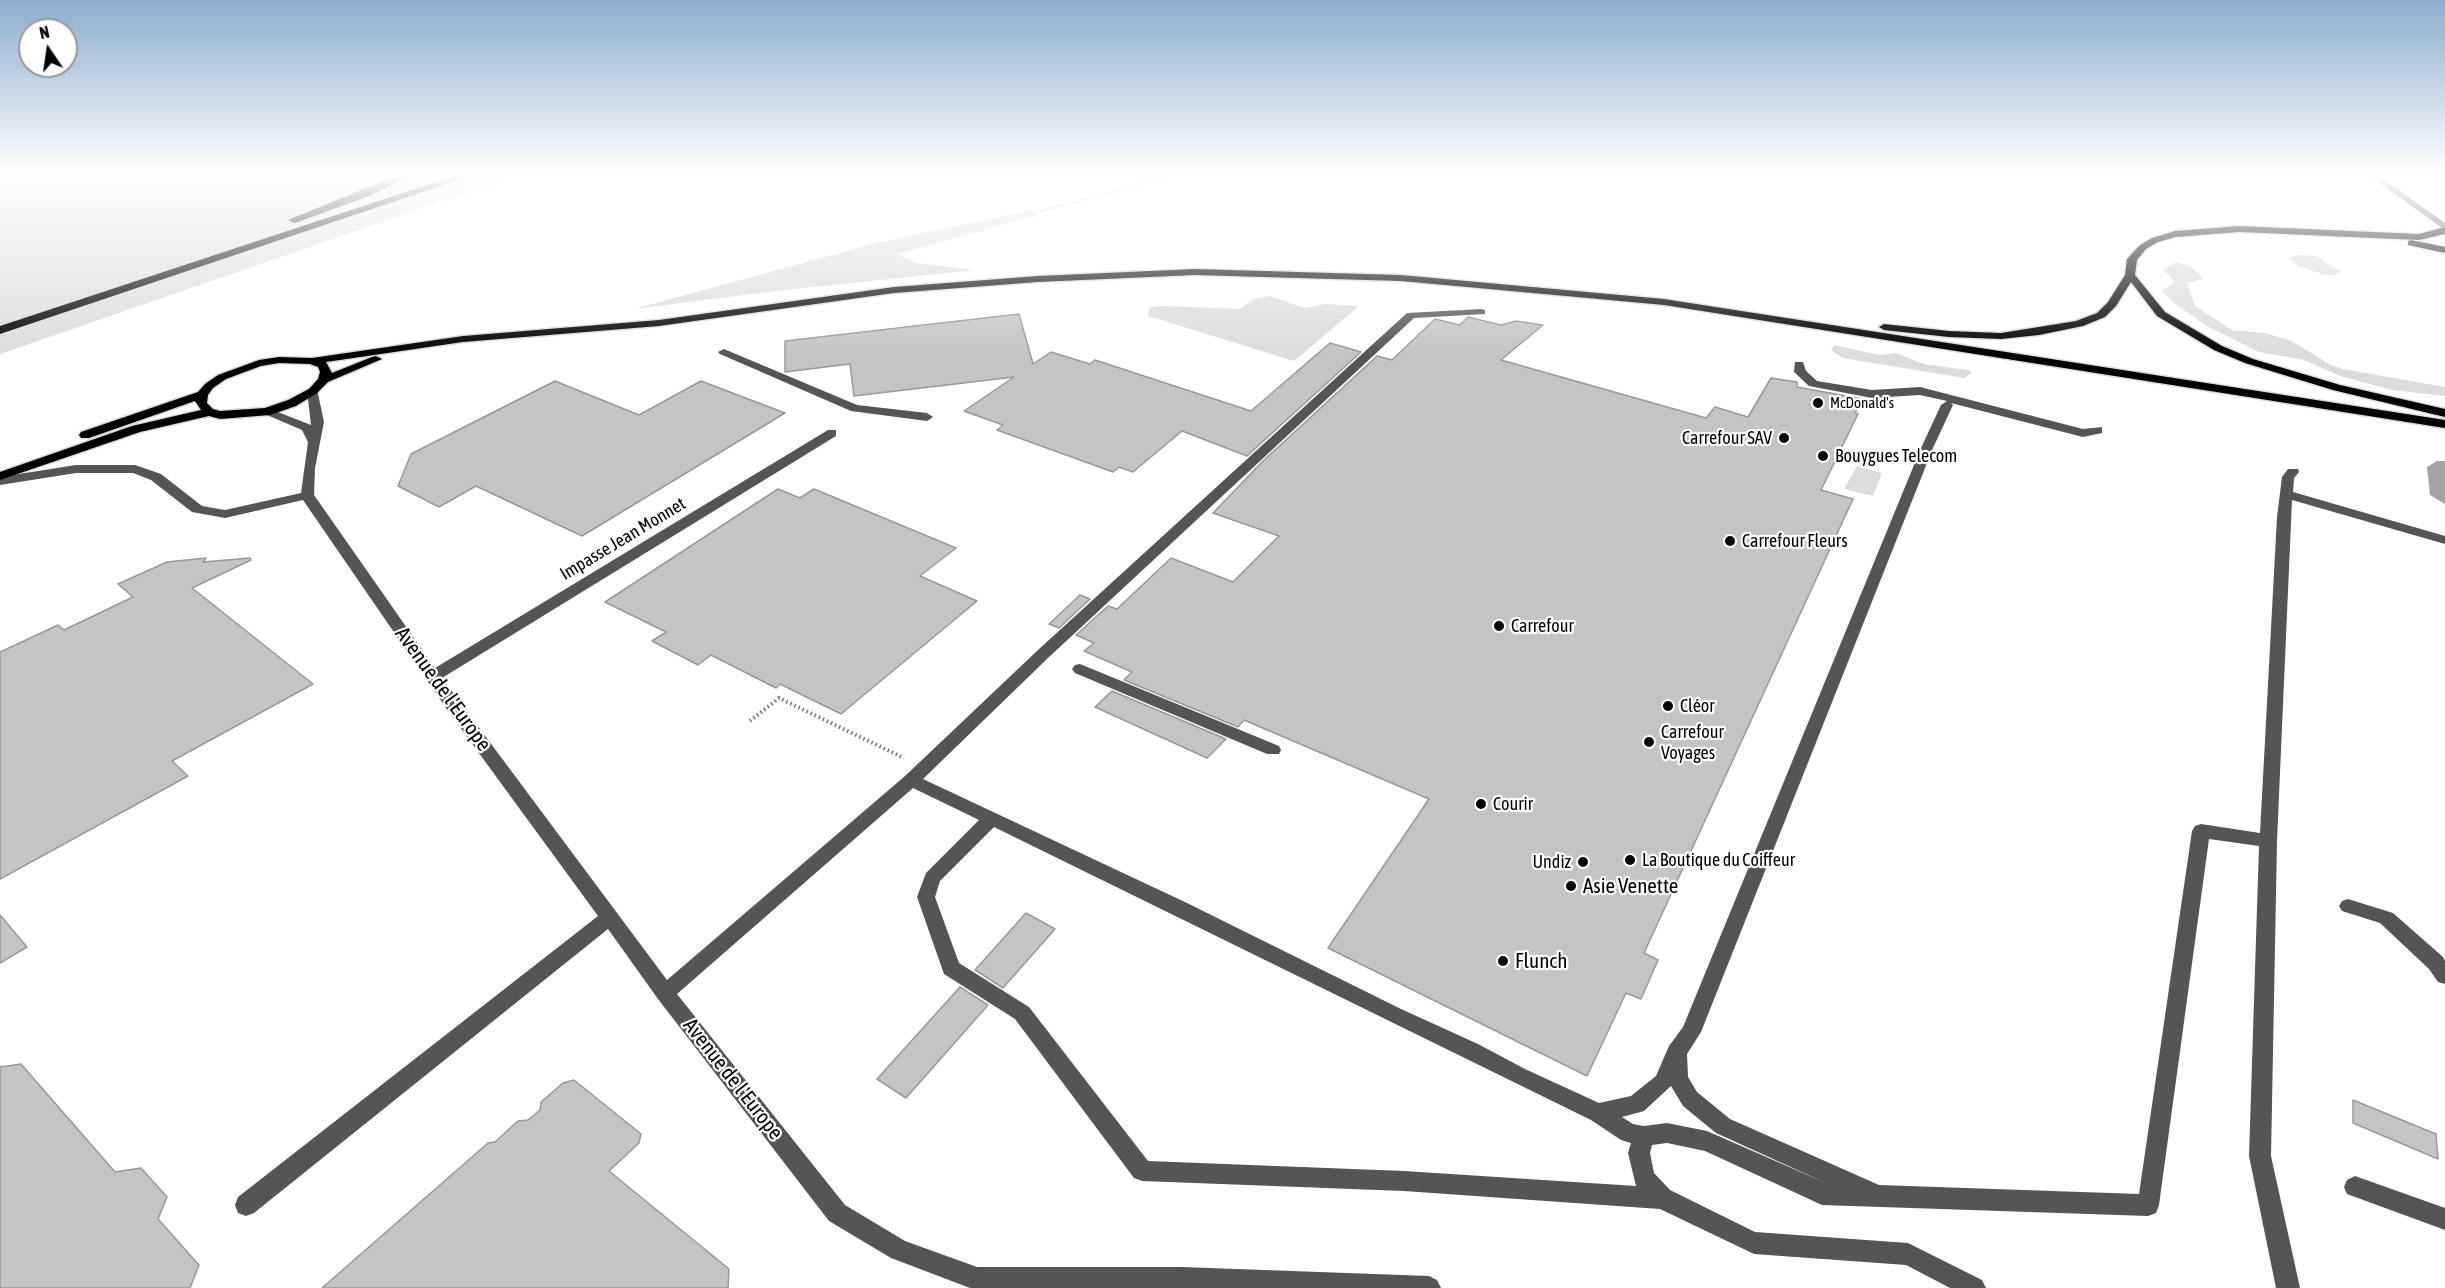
<!DOCTYPE html>
<html>
<head>
<meta charset="utf-8">
<style>
  body { margin:0 }
  #map { position:relative; width:2445px; height:1288px; overflow:hidden; background:#fff; font-family:"Asap Condensed",sans-serif }
  canvas { display:block }
  .north { position:absolute; left:18px; top:18px; width:60px; height:60px; box-sizing:border-box; background:#fff; border:2px solid #999; border-radius:50%; rotate:347deg; font-size:16px; font-weight:700; line-height:24px; text-align:center; color:#000 }
  .north::after { content:''; display:block; margin:auto; width:21px; height:27px; background:#000; clip-path:polygon(50% 0,100% 100%,50% 72%,0 100%) }
</style>
</head>
<body>
<div id="map">
<canvas width="2445" height="1288"></canvas>
<div class="north">N</div>
</div>
<script>
const ctx = document.querySelector('canvas').getContext('2d');
ctx.lineJoin = 'round';
function fillPath(path, color) {
  ctx.fillStyle = color;
  ctx.fill(path, 'evenodd');
}
function toPath(rows) {
  const path = new Path2D();
  for (const r of rows) {
    path.moveTo(r[0], r[1]);
    for (let i = 2; i < r.length; i += 2) path.lineTo(r[i], r[i + 1]);
  }
  return path;
}
function trace(path, color, width, dash) {
  ctx.strokeStyle = color;
  ctx.lineWidth = width;
  ctx.lineCap = dash ? 'butt' : 'round';
  ctx.setLineDash(dash || []);
  ctx.stroke(path);
}
function label(font, color, halo, rows, align = 'center') {
  ctx.font = font + ' "Asap Condensed",sans-serif';
  ctx.lineWidth = 4.5;
  ctx.setLineDash([]);
  ctx.textBaseline = 'middle';
  ctx.strokeStyle = halo;
  ctx.fillStyle = color;
  for (const [text, x, y, turn = 0] of rows) {
    ctx.save();
    ctx.translate(x, y);
    ctx.rotate((+turn || 0) * Math.PI / 180);
    ctx.textAlign = isNaN(turn) ? turn : align;
    if (halo) ctx.strokeText(text, 0, 0);
    ctx.fillText(text, 0, 0);
    ctx.restore();
  }
}
fillPath(toPath([
  [0,175,518,175,0,354],
  [1032,210,1039,215,897,254,917,263,975,270,775,291,634,309,876,243],
  [2297,255,2316,256,2341,272,2334,275,2325,275,2299,266,2289,258],
  [2175,262,2189,265,2204,279,2187,283,2195,306,2232,330,2265,333,2292,341,2329,364,2343,369,2445,387,2445,396,2392,390,2340,376,2304,360,2259,352,2207,326,2175,304,2162,291,2174,283,2171,277,2163,271],
  [1270,296,1304,308,1325,304,1359,306,1294,361,1148,316,1149,308,1160,306,1240,309,1254,299],
  [1834,345,1879,355,1896,353,1924,364,1967,370,1972,373,1964,378,1843,358,1831,350],
  [1857,466,1882,473,1873,496,1844,489]
]), '#dcdcdc');
fillPath(toPath([
  [2437,461,2445,461,2445,504,2430,495,2427,467]
]), '#a3a3a3');
const building = toPath([
  [1019,314,1033,364,1051,352,1090,364,1095,360,1251,411,1330,343,1361,352,1247,456,1182,431,1133,472,1119,467,1113,472,997,430,1003,425,964,411,1014,377,854,396,850,364,785,372,785,341,1019,314],
  [1468,317,1501,325,1516,321,1543,325,1501,360,1706,418,1715,407,1748,417,1771,378,1797,382,1797,387,1863,399,1855,413,1858,414,1821,490,1853,499,1644,953,1658,960,1641,999,1626,993,1587,1076,1328,948,1429,799,1244,720,1238,727,1124,680,1132,672,1084,651,1094,643,1076,635,1108,606,1117,609,1171,558,1233,582,1279,536,1213,513,1263,461,1377,356,1392,360,1435,319,1460,325,1468,317],
  [555,381,639,415,701,381,785,413,582,536,476,486,439,507,398,486,411,454,555,381],
  [778,489,800,498,814,489,956,548,920,576,977,601,841,714,780,684,776,688,711,655,698,665,652,641,666,632,605,602,778,489],
  [206,558,203,562,250,558,251,560,192,588,313,684,172,761,188,776,0,879,0,652,58,625,64,630,133,597,118,584,167,562,206,558],
  [1080,595,1090,599,1059,628,1049,624,1080,595],
  [1112,691,1226,739,1207,758,1095,707,1112,691],
  [1026,913,1055,929,1003,988,975,970,1026,913],
  [0,915,27,947,0,963,0,915],
  [960,987,988,1005,906,1098,877,1079,960,987],
  [21,1064,115,1172,141,1168,167,1197,158,1219,199,1265,190,1288,0,1288,0,1067,21,1064],
  [574,1080,641,1134,639,1143,609,1171,729,1269,728,1288,322,1288,488,1143,495,1142,518,1121,528,1120,540,1110,541,1102,563,1083,574,1080],
  [2353,1100,2436,1134,2438,1159,2353,1123,2353,1100]
]);
fillPath(building, '#c4c4c4');
trace(building, '#999', 1.5);
const major = toPath([
  [2239,226,2419,234,2445,227,2445,234,2419,240,2239,232,2176,237,2158,242,2146,249,2137,260,2135,275,2165,312,2222,346,2253,359,2340,385,2445,409,2445,417,2333,390,2245,363,2214,350,2157,316,2131,282,2116,306,2105,317,2083,326,2039,335,2001,339,1949,337,1884,330,1879,327,1884,324,1949,331,2001,333,2076,321,2097,313,2108,302,2125,275,2127,259,2140,245,2152,238,2175,231,2239,226],
  [2411,240,2445,247,2445,253,2408,245,2408,241,2411,240],
  [1195,269,1401,275,1664,299,2445,420,2445,428,1664,305,1401,281,1195,275,1038,282,894,293,659,326,463,342,326,362,332,373,372,357,376,356,382,359,328,382,317,393,296,406,270,415,220,419,209,416,140,432,0,480,0,472,132,426,201,410,195,401,89,438,81,438,79,435,81,432,198,392,205,384,218,375,259,360,279,357,312,358,463,336,659,320,894,287,1038,276,1195,269],
  [279,363,310,364,318,367,320,372,318,379,309,389,288,400,265,408,220,411,213,409,207,403,208,395,213,388,226,379,261,366,279,363]
]);
const highway = toPath([
  [398,175,412,175,369,196,298,222,294,223,288,220,398,175],
  [457,175,473,175,0,334,0,326,457,175]
]);
trace(major, '#dbdbdb', 3);
trace(highway, '#dbdbdb', 3);
trace(toPath([
  [1040,211,1177,175]
]), '#777', 2, [1, 2]);
trace(toPath([
  [750,721,779,698,904,758]
]), '#777', 4, [1.5, 3]);
fillPath(toPath([
  [2368,175,2378,175,2445,223,2445,230,2368,175],
  [1481,309,1485,310,1485,314,1414,318,1048,658,923,779,1187,903,1401,1009,1478,1044,1525,1069,1599,1103,1631,1096,1656,1076,1669,1046,1683,1027,1921,448,1941,405,1947,401,1920,395,1872,398,1809,386,1794,372,1795,362,1803,362,1806,371,1817,381,1872,390,1920,387,2083,429,2102,427,2102,433,2083,437,1951,403,1953,405,1933,448,1701,1032,1687,1054,1688,1077,1697,1092,1730,1119,1879,1185,2139,1194,2192,831,2195,826,2201,824,2260,833,2277,517,2282,477,2288,469,2298,469,2299,472,2294,478,2293,492,2445,536,2445,544,2292,500,2277,841,2271,1156,2300,1288,2276,1288,2249,1156,2259,846,2209,839,2159,1205,2156,1213,2148,1216,1822,1205,1705,1151,1667,1143,1652,1145,1650,1153,1654,1173,1670,1190,1755,1232,1908,1243,1982,1280,1986,1288,1950,1288,1906,1265,1754,1254,1660,1209,1404,1191,1142,1181,1134,1178,1015,1019,944,974,917,897,926,873,979,820,913,788,677,994,845,1205,905,1241,977,1267,1182,1267,1429,1276,1437,1280,1441,1288,970,1288,891,1258,829,1221,658,999,608,929,254,1213,246,1216,238,1213,235,1205,238,1197,598,916,446,708,303,500,225,518,192,512,151,480,133,473,76,473,0,485,0,477,76,465,135,465,161,474,202,506,225,510,301,493,308,442,302,430,260,412,266,408,270,409,311,425,307,391,309,389,317,389,324,422,315,468,314,495,435,668,828,430,836,430,836,436,442,678,667,980,905,776,1038,650,1407,313,1481,309],
  [994,827,1591,1120,1621,1140,1631,1143,1628,1153,1636,1186,1404,1171,1148,1161,1029,1007,959,963,935,897,940,881,994,827],
  [1671,1086,1683,1106,1716,1133,1828,1184,1707,1131,1667,1123,1644,1126,1633,1124,1622,1117,1644,1111,1671,1086],
  [724,349,857,405,927,413,933,417,927,421,851,411,720,354,718,352,724,349],
  [1080,664,1279,746,1281,750,1279,754,1267,754,1075,673,1072,669,1075,665,1080,664],
  [2348,899,2393,913,2443,957,2445,961,2445,984,2438,982,2429,969,2380,923,2342,911,2339,906,2342,901,2348,899],
  [2355,1176,2445,1208,2445,1230,2347,1194,2344,1187,2347,1180,2355,1176]
]), '#555');
fillPath(major, '#000');
fillPath(highway, '#000');
const sky = ctx.createLinearGradient(0, 0, 0, 355);
sky.addColorStop(0, '#8cadcc');
sky.addColorStop(0.49, '#fff');
sky.addColorStop(1, '#ffffff00');
ctx.fillStyle = sky;
ctx.fillRect(0, 0, 2445, 355);
for (const [x, y, r, color] of [
  [1818,403,6,"#000"],
  [1784,438,6,"#000"],
  [1823,456,6,"#000"],
  [1730,541,6,"#000"],
  [1499,626,6,"#000"],
  [1668,706,6,"#000"],
  [1649,742,6,"#000"],
  [1481,804,6,"#000"],
  [1630,860,6,"#000"],
  [1583,862,6,"#000"],
  [1571,886,6,"#000"],
  [1503,961,6,"#000"]
]) {
  const dot = new Path2D();
  dot.arc(x, y, r, 0, 2 * Math.PI);
  ctx.fillStyle = color;
  ctx.fill(dot);
  trace(dot, '#fff', 2);
}
label('15px', '#000', '#fff', [
  ["McDonald's",1830,403]
], 'left');
label('18px', '#000', '#fff', [
  ["Carrefour SAV",1772,438,"right"],
  ["Bouygues Telecom",1835,456],
  ["Carrefour Fleurs",1742,541],
  ["Carrefour",1511,626],
  ["Cléor",1680,706],
  ["Carrefour",1661,732],
  ["Voyages",1661,753],
  ["Courir",1493,804],
  ["La Boutique du Coiffeur",1642,860],
  ["Undiz",1571,862,"right"]
], 'left');
label('18px', '#000', '#fff', [
  ["Impasse Jean Monnet",623,539,-31]
]);
label('21px', '#000', '#fff', [
  ["Avenue de l'Europe",443,689,54],
  ["Avenue de l'Europe",733,1079,52]
]);
label('21px', '#000', '#fff', [
  ["Asie Venette",1583,886],
  ["Flunch",1515,961]
], 'left');
</script>
</body>
</html>
